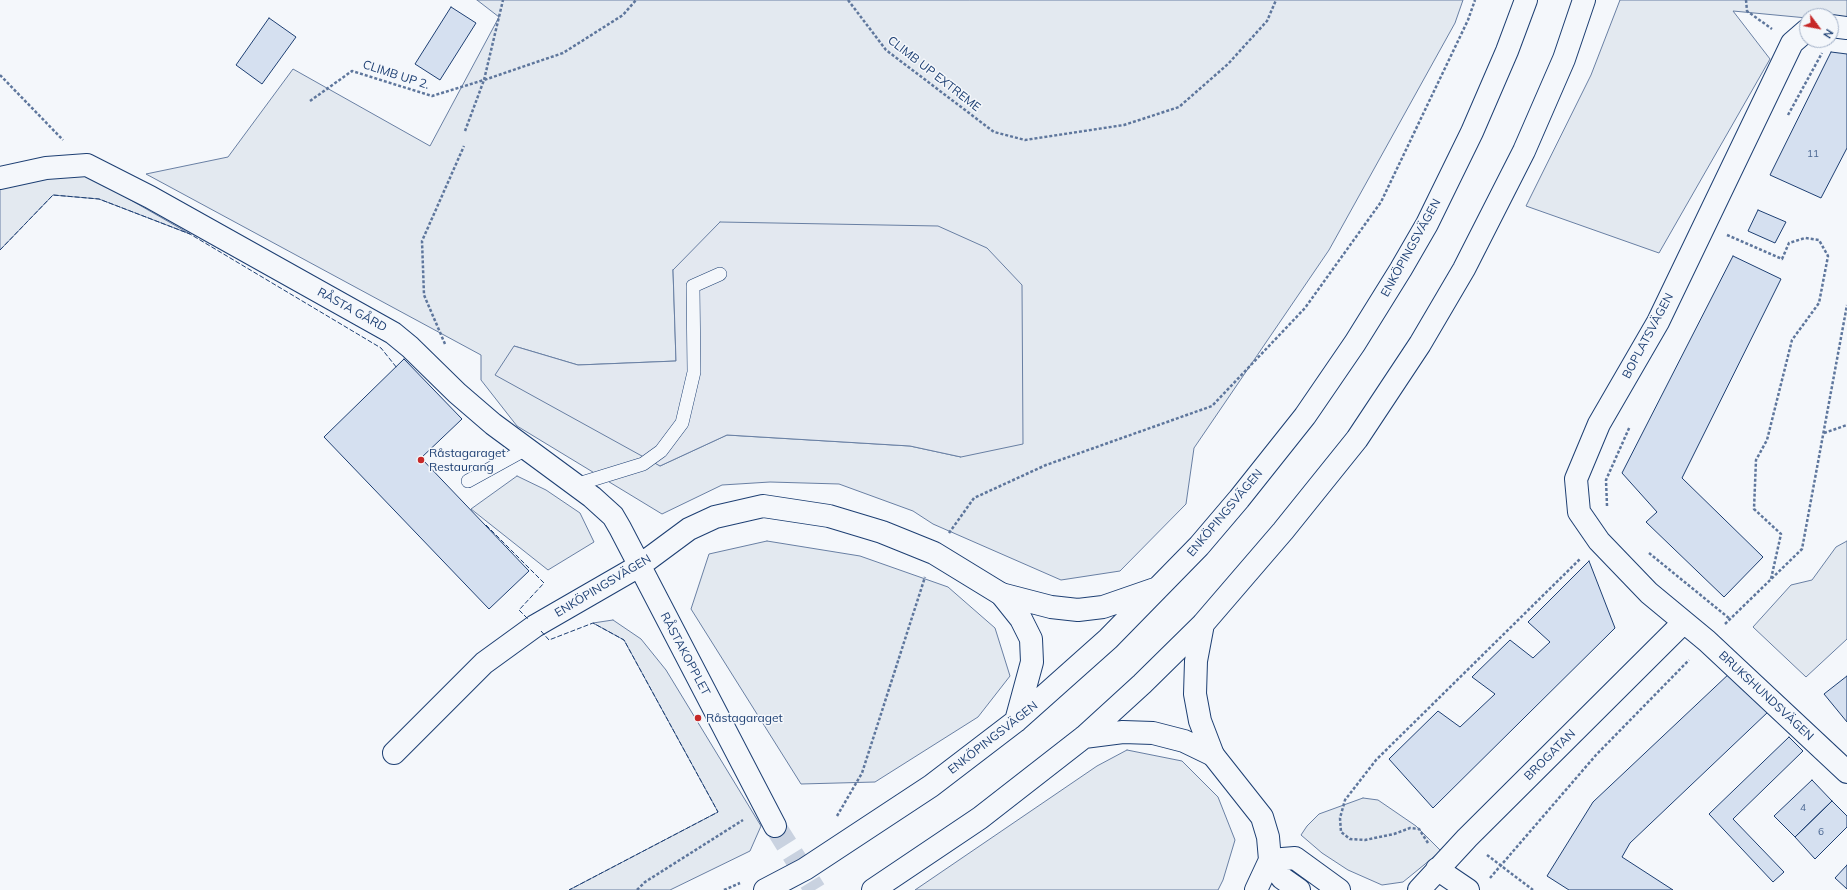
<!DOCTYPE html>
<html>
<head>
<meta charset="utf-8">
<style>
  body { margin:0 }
  #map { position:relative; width:1847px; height:890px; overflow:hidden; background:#f4f7fb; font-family:Mulish,sans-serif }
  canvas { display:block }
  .north { position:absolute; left:1799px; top:8px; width:40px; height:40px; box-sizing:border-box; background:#f4f7fb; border:1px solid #9eadc5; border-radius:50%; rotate:122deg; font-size:11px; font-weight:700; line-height:16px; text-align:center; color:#1d3f73 }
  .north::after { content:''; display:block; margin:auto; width:14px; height:18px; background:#c62828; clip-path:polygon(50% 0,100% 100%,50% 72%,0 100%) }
</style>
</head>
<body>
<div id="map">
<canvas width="1847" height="890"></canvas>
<div class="north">N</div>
</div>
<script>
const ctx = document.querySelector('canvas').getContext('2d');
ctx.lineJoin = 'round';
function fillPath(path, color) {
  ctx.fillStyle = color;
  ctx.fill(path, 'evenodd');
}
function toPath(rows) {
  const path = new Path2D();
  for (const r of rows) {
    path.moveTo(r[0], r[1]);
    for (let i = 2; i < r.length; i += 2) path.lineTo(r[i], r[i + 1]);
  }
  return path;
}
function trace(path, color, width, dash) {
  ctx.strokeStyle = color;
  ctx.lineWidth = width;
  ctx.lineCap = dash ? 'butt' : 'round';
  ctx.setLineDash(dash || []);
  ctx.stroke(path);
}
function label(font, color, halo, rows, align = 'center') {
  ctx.font = font + ' Mulish,sans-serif';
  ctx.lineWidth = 3;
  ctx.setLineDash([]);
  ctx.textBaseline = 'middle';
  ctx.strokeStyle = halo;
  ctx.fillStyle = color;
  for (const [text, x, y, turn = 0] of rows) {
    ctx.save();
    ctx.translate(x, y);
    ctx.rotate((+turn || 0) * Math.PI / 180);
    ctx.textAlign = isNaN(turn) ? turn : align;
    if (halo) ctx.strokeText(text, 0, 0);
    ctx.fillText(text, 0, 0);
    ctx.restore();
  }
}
const green = toPath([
  [477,0,1463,0,1455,23,1329,250,1194,448,1186,504,1120,571,1061,580,933,524,913,511,839,484,770,482,722,485,662,514,517,426,481,380,481,355,146,174,228,157,293,69,430,146,499,17,477,0],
  [673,270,961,457,910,446,727,435,660,466,514,346,578,365,676,361,673,270],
  [1620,0,1847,0,1847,21,1831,16,1807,16,1807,18,1733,11,1770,59,1659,253,1526,206,1591,75,1620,0],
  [87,175,190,234,99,199,53,195,0,250,0,189,42,176,87,175],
  [517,476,546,490,580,513,594,542,548,570,471,509,517,476],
  [767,541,860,556,948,587,995,628,1010,676,978,717,875,782,801,784,691,609,709,554,767,541],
  [1847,541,1847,639,1806,677,1753,627,1791,585,1812,580,1836,547,1847,541],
  [613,620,641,639,666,670,761,826,750,851,670,890,569,890,718,812,624,640,593,623,613,620],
  [1127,750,1182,761,1218,797,1235,840,1223,880,1218,890,915,890,1097,766,1127,750],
  [1363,798,1378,800,1416,826,1441,851,1403,882,1382,885,1348,870,1322,853,1301,835,1307,826,1319,814,1363,798]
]);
fillPath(green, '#e3e9f0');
trace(green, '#687fa3', 1);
const parking = toPath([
  [720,222,938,226,987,248,1022,285,1023,444,961,457,910,446,727,435,660,466,495,375,514,346,578,365,676,361,673,270,720,222]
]);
fillPath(parking, '#e3e8f0');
trace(parking, '#687fa3', 1);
const building = toPath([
  [451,7,476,23,440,80,415,64,451,7],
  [269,18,296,37,262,84,236,65,269,18],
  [1831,52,1847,54,1847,148,1821,198,1770,175,1831,52],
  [1758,210,1786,222,1775,243,1748,231,1758,210],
  [1733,256,1781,279,1682,478,1763,557,1724,597,1646,522,1657,512,1622,473,1733,256],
  [404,359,462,419,421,458,529,571,489,609,324,437,404,359],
  [1589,561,1615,628,1433,808,1389,759,1438,711,1460,727,1495,694,1472,677,1510,640,1533,658,1550,642,1528,622,1589,561],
  [1731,672,1769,711,1630,843,1622,857,1673,890,1569,890,1547,876,1593,802,1731,672],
  [1847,676,1847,722,1824,694,1847,676],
  [1789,737,1803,751,1733,819,1784,872,1773,882,1709,814,1789,737],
  [1812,780,1832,801,1795,837,1774,816,1812,780],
  [1832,801,1847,816,1847,827,1815,859,1795,837,1832,801],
  [1847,865,1847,889,1835,878,1847,865]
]);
fillPath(building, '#d5e0f0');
trace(building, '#1d3f73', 1);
trace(toPath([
  [775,826,815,890]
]), '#c9d2e0', 22, [22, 11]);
const service = toPath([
  [468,481,526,449],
  [575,485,643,464,661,451,682,423,694,372,693,286,720,274]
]);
const minor = toPath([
  [1831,26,1847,28],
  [1807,30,1792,43,1658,322,1599,424,1576,479,1579,512,1599,541,1649,593,1707,641,1847,772],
  [0,178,46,168,87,165,150,197,393,333,410,347,457,393,493,424,592,497,613,516,620,528,775,826],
  [394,753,484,663,535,626,639,566,689,529,715,517,763,506,829,516,882,532,934,553,1001,594],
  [1213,755,1262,817,1268,837,1270,860,1256,890],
  [1270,860,1295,858,1339,890],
  [1270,860,1282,878,1299,890],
  [1437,869,1468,890],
  [1419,890,1467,838,1684,622]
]);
const secondary = toPath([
  [1001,594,1051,607,1078,610,1103,607,1155,589],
  [1001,594,1021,619,1031,639,1032,662,1016,721],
  [1203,624,1196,661,1195,694,1200,721,1213,755],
  [1084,737,1123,732,1153,733,1184,741,1213,755],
  [765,890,805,869,931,786,1016,721,1108,639,1199,546,1239,499,1305,416,1355,343,1401,269,1427,224,1472,132,1507,51,1526,0],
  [873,890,980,818,1084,737,1142,684,1203,624,1283,531,1357,439,1420,344,1464,269,1524,151,1564,59,1584,0]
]);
trace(service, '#1d3f73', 14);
trace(minor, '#1d3f73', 24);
trace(secondary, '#1d3f73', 24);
trace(toPath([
  [848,0,886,50,994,132,1025,140,1124,125,1179,107,1228,64,1267,21,1276,0],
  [1746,0,1747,11,1772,29],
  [0,75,63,140],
  [310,101,352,71,432,96,484,80,503,0],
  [1788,115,1822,53],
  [465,131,484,80,563,53,623,15,636,0],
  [1727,235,1782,259,1789,243,1805,238,1819,240,1828,256,1819,303,1792,340,1767,440,1756,460,1754,509,1781,534,1771,579],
  [445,344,424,295,422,241,464,146],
  [1824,433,1847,425],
  [1607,506,1606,480,1630,426],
  [949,533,974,498,1046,465,1212,406,1305,308,1381,202,1468,20,1475,0],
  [1649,553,1730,619],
  [1725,624,1802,549,1847,305],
  [837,816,862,773,925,577],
  [1428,843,1419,829,1410,828,1394,834,1365,840,1350,839,1341,832,1340,818,1345,800,1376,760,1580,559],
  [1487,855,1533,890],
  [1490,878,1596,755,1689,660],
  [637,890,645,882,743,820],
  [724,890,740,883]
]), '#5e769c', 2.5, [3, 2]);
trace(service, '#f4f7fb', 13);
trace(minor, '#f4f7fb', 22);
trace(secondary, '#f4f7fb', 22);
trace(toPath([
  [0,250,53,195,99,199,190,234,381,348,397,368],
  [486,525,544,583,519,610,529,620],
  [541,631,549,640,593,623,624,640,718,812,569,890]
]), '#1d3f73', 1, [5, 2]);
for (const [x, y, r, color] of [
  [421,460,4,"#c62828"],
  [698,718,4,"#c62828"]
]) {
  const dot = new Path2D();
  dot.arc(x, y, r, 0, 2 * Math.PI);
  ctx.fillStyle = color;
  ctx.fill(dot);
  trace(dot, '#f4f7fb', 1.5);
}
label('10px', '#4b6792', null, [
  ["11",1813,154],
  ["4",1803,808],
  ["6",1821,832]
]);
label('12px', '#1d3f73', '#f4f7fb', [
  ["CLIMB UP EXTREME",934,74,38],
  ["CLIMB UP 2.",396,75,18],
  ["ENKÖPINGSVÄGEN",1411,248,-61],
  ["RÅSTA GÅRD",352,310,29],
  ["BOPLATSVÄGEN",1648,336,-62],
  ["ENKÖPINGSVÄGEN",1225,513,-50],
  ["ENKÖPINGSVÄGEN",603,586,-31],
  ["RÅSTAKOPPLET",685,654,62],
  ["BRUKSHUNDSVÄGEN",1766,696,43],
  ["ENKÖPINGSVÄGEN",993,738,-38],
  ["BROGATAN",1550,755,-45]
]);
label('12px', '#1d3f73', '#f4f7fb', [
  ["Råstagaraget",429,453],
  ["Restaurang",429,467],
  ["Råstagaraget",706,718]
], 'left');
</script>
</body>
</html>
